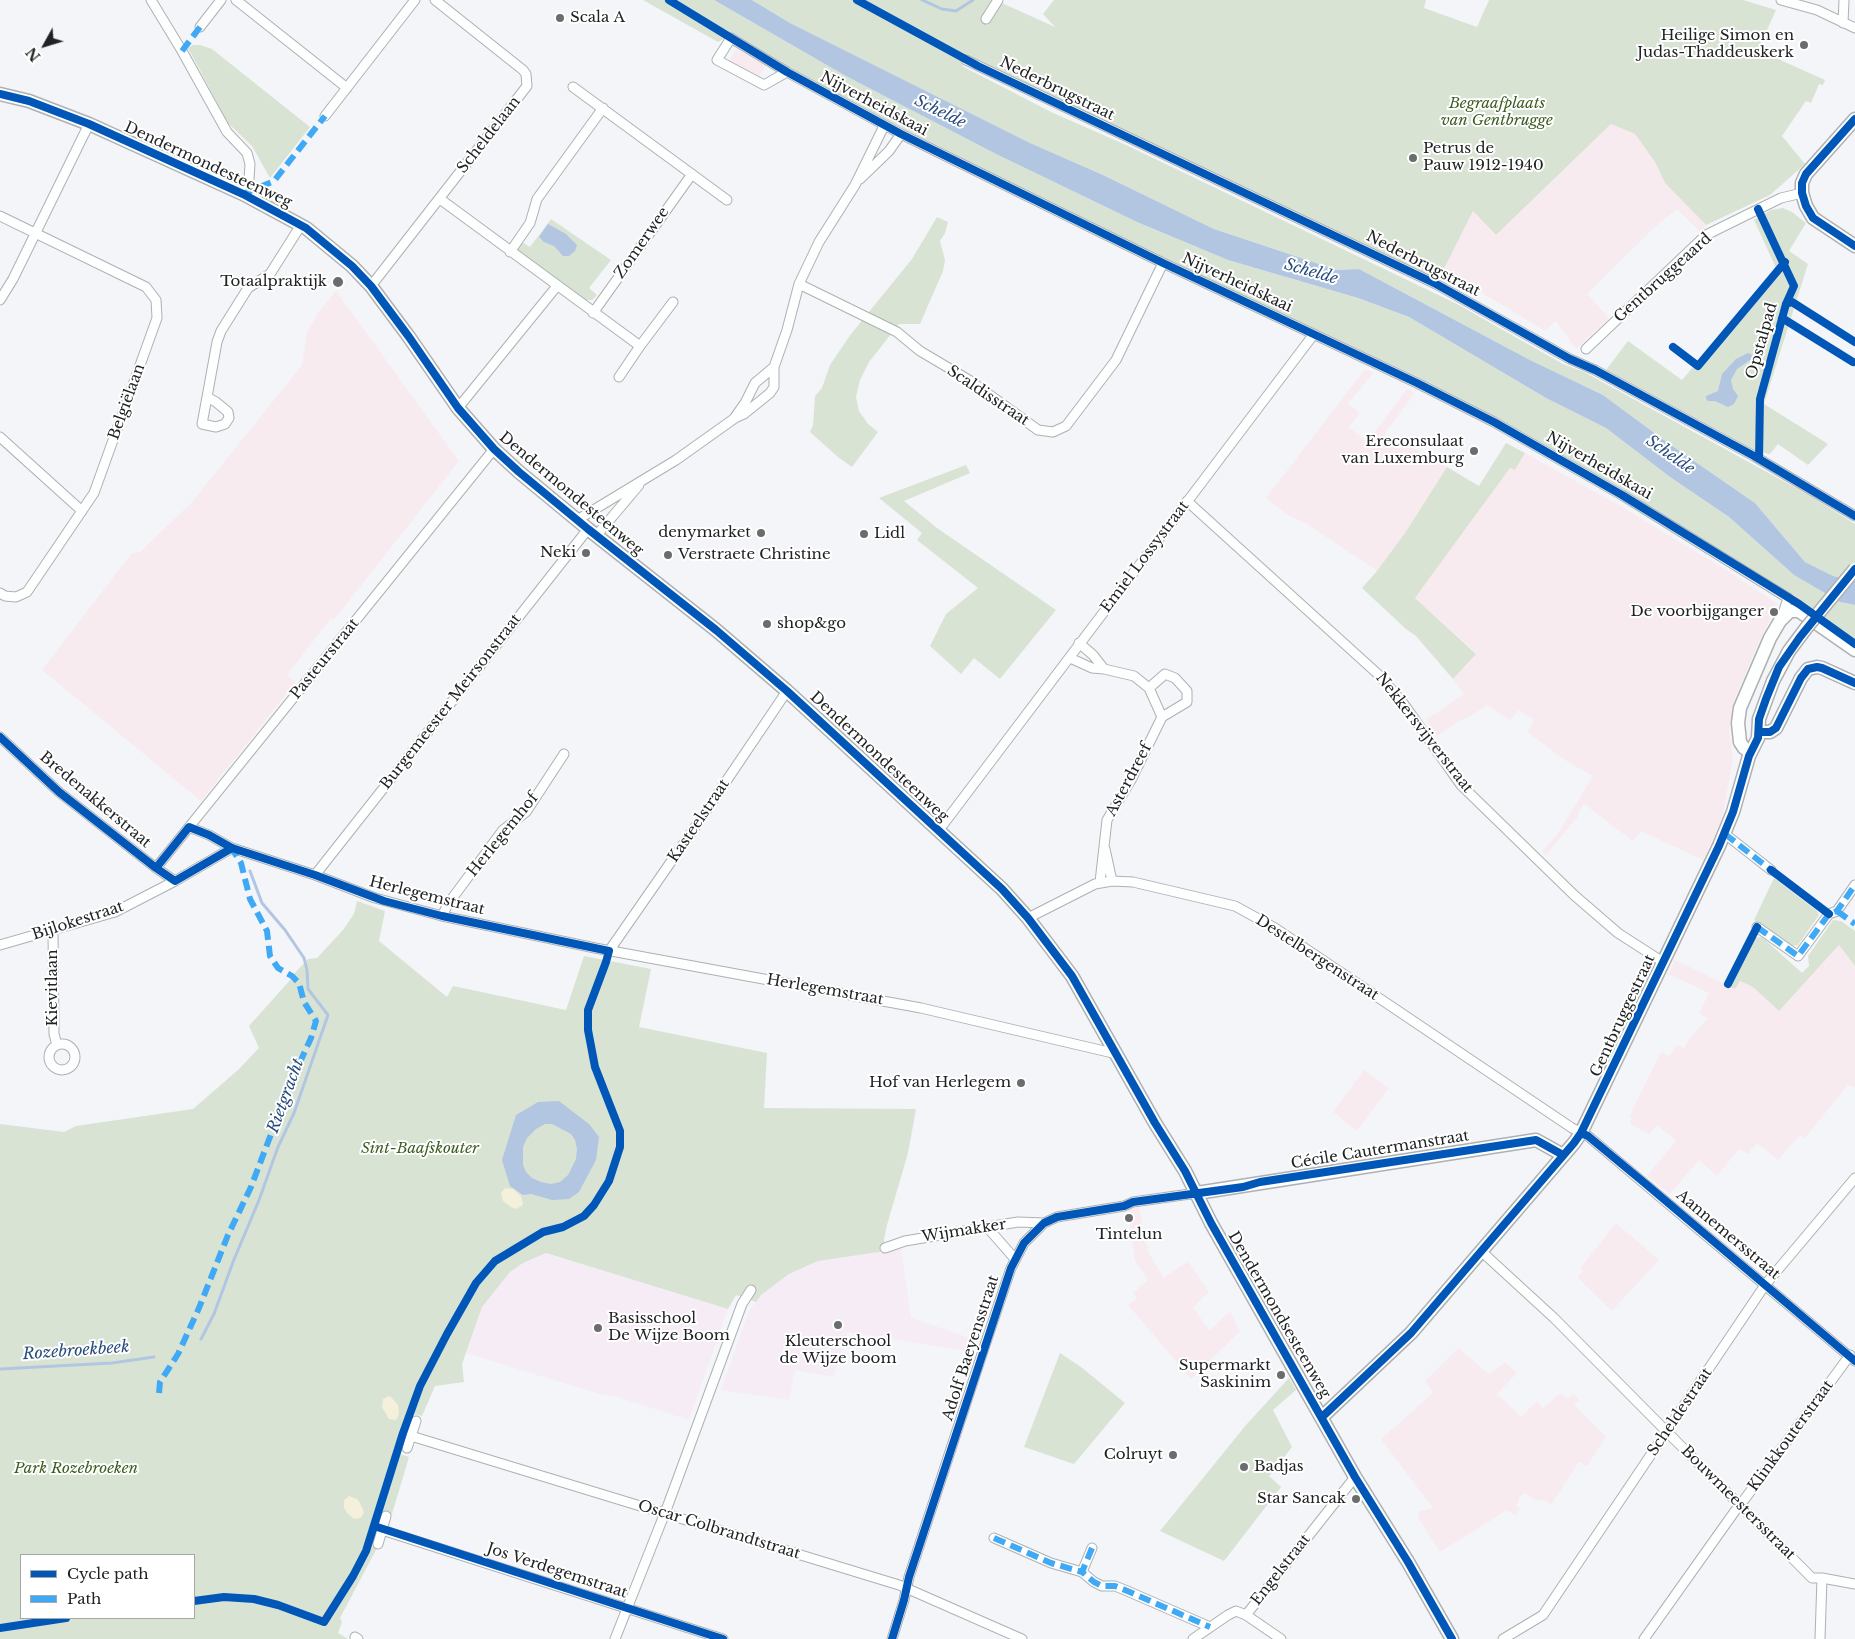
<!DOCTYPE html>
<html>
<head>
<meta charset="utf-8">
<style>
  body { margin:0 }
  #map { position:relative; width:1855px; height:1639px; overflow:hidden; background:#f3f5f8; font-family:"Libre Baskerville",serif }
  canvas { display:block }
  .legend { position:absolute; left:20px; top:1554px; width:175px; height:65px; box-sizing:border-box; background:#fff; border:1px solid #a6a7a7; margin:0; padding:6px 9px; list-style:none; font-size:15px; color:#212223 }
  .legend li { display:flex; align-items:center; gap:10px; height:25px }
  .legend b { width:25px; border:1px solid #a6a7a7 }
  .north { position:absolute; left:20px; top:20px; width:50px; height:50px; -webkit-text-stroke:4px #fff; paint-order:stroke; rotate:231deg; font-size:14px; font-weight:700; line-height:20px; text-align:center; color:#212223 }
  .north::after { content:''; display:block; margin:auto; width:18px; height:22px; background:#212223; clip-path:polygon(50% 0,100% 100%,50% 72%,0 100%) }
</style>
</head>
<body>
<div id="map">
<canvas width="1855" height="1639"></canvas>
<ul class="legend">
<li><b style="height:6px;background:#0057b8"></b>Cycle path</li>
<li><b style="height:6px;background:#3fa9f5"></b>Path</li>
</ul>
<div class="north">N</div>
</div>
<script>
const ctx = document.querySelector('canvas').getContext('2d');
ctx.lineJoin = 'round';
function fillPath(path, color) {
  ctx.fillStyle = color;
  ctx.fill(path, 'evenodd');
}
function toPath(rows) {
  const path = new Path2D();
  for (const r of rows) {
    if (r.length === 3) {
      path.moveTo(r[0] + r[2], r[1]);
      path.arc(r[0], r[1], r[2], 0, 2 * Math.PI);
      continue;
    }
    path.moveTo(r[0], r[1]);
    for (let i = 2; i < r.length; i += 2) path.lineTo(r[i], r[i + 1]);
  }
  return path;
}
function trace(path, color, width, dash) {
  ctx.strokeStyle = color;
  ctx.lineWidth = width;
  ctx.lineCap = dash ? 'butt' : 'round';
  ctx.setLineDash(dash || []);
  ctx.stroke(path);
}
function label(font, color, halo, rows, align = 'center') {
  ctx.font = font + ' "Libre Baskerville",serif';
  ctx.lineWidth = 4;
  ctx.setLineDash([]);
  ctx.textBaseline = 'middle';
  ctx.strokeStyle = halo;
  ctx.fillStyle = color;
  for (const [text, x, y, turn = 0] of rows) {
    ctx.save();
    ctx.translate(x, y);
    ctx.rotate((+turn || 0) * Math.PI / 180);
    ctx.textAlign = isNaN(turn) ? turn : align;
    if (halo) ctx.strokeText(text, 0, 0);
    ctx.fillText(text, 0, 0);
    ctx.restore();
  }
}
fillPath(toPath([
  [736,49,766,65,758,78,729,61],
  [1611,124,1635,134,1655,162,1665,183,1706,225,1700,232,1677,209,1654,228,1587,294,1609,318,1576,349,1556,321,1545,331,1444,270,1473,211,1496,235],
  [336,291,459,461,334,620,331,618,287,675,296,682,201,801,42,670,131,554,140,552,192,502,302,365,307,332,320,310],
  [1365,369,1373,373,1348,404,1360,413,1349,427,1367,442,1407,389,1415,393,1385,433,1385,440,1398,448,1405,447,1406,444,1447,467,1405,533,1377,571,1307,524,1284,513,1284,512,1266,498],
  [1525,453,1622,507,1721,567,1778,604,1759,642,1735,698,1729,731,1733,758,1722,820,1703,860,1641,831,1633,841,1584,804,1578,813,1579,815,1546,855,1542,851,1557,835,1593,776,1568,762,1527,732,1534,720,1519,710,1510,720,1487,705,1473,715,1461,720,1437,736,1426,720,1464,694,1453,679,1476,653,1415,598,1510,468,1515,470],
  [1839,945,1855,966,1855,1087,1848,1085,1804,1139,1800,1135,1778,1160,1757,1143,1748,1154,1739,1149,1717,1176,1699,1160,1670,1194,1647,1176,1676,1141,1657,1125,1649,1134,1630,1124,1632,1118,1629,1117,1661,1052,1670,1056,1677,1045,1684,1048,1689,1039,1708,1018,1699,1014,1709,993,1668,974,1675,960,1735,989,1740,981,1753,987,1779,1011],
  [1364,1070,1389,1088,1357,1131,1333,1112],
  [1139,1207,1145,1243,1149,1248,1147,1250,1164,1278,1188,1261,1209,1292,1193,1307,1209,1330,1230,1312,1240,1331,1191,1379,1128,1305,1137,1298,1133,1293,1148,1280,1135,1261,1132,1240,1128,1209],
  [1616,1223,1659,1260,1612,1311,1577,1277,1583,1271,1580,1268],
  [1458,1348,1489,1374,1505,1362,1517,1373,1497,1394,1521,1417,1537,1401,1543,1408,1560,1393,1568,1398,1574,1394,1579,1400,1574,1405,1606,1437,1587,1466,1579,1462,1551,1505,1544,1500,1536,1500,1524,1493,1517,1500,1519,1501,1516,1506,1520,1508,1515,1516,1507,1510,1440,1552,1419,1519,1418,1512,1433,1508,1381,1439,1433,1393,1425,1381]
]), '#f8ebf0');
fillPath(toPath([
  [901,1248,911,1318,979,1341,974,1352,848,1332,833,1377,795,1370,789,1400,721,1390,749,1311,761,1295,789,1274,818,1261],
  [545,1253,728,1309,689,1420,615,1396,603,1395,466,1353,482,1307,510,1272,523,1263]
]), '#f5ecf6');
fillPath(toPath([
  [643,0,714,0,844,75,996,154,1137,222,1228,260,1358,298,1409,317,1546,398,1606,428,1670,477,1729,517,1794,575,1840,602,1855,605,1855,640,1791,594,1625,490,1496,417,1420,378,1165,259,1005,180,886,120,790,68,734,33,718,42],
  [752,0,1000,0,1004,4,1055,27,1043,14,1054,0,1426,0,1424,8,1477,27,1489,0,1743,0,1776,10,1758,50,1825,80,1823,85,1819,84,1811,103,1806,101,1782,136,1805,164,1770,195,1706,225,1665,183,1655,162,1635,134,1611,124,1496,235,1473,211,1438,281,975,60,962,66,1051,112,1126,145,1457,304,1563,364,1584,372,1807,494,1855,524,1855,581,1833,576,1805,562,1755,503,1668,443,1603,395,1530,360,1359,269,1337,270,1214,229,1103,175,1030,143,790,23],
  [193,45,200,45,212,49,310,127,270,178,252,146,228,123,188,48],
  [1783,208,1792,212,1806,223,1789,251,1808,264,1764,404,1828,444,1808,465,1778,444,1770,454,1756,451,1606,370,1628,341,1682,380,1776,268,1754,220,1771,210],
  [937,217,948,222,945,233,940,241,945,260,943,271,920,324,899,324,869,362,860,380,856,397,859,411,868,424,878,432,852,467,838,457,810,432,813,425,815,396,822,388,830,365,851,334,912,259],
  [551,219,611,260,589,288,597,295,592,300,582,300,520,253,518,250,518,246,522,242,530,247],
  [1506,443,1525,453,1515,470,1510,468,1415,598,1476,654,1453,679,1416,636,1406,629,1362,588,1377,571,1405,533,1447,467,1479,486],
  [966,465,970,473,904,501,937,528,1056,610,1000,679,974,658,961,674,930,646,946,614,978,588,917,540,922,533,879,498],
  [1774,878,1817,911,1819,915,1798,945,1792,946,1754,920],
  [357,901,385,911,379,941,447,997,453,986,566,1010,584,956,651,969,639,1027,767,1053,764,1108,916,1109,908,1153,887,1225,884,1239,885,1251,818,1261,789,1274,761,1295,756,1302,736,1295,728,1309,546,1253,523,1263,510,1272,482,1307,462,1364,464,1382,435,1386,422,1416,413,1414,400,1454,409,1457,392,1514,383,1511,372,1546,377,1548,340,1618,342,1622,338,1633,348,1639,0,1639,0,1124,64,1132,76,1126,193,1109,238,1070,259,1048,249,1026,291,979,297,982,292,976,308,959,317,958,343,930,354,914],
  [21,1555,194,1555,194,1618,21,1618],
  [1833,920,1841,921,1855,931,1855,966,1839,945,1779,1011,1753,987,1740,981,1735,989,1730,987,1753,938,1762,937,1802,973,1809,966,1808,956],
  [1060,1353,1081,1367,1125,1403,1074,1464,1024,1447],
  [1289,1378,1296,1390,1273,1410,1292,1447,1269,1476,1281,1487,1224,1561,1160,1531,1246,1425]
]), '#d9e3d4');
fillPath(toPath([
  [505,1188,513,1189,521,1196,523,1203,522,1206,515,1209,511,1207,503,1201,501,1193],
  [389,1396,392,1398,398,1405,399,1414,396,1420,389,1419,382,1407,383,1399],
  [349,1496,357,1499,360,1503,364,1512,361,1518,354,1519,347,1513,344,1508,344,1500]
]), '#f4f0dc');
fillPath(toPath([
  [714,0,752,0,790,23,1030,143,1103,175,1214,229,1337,270,1359,269,1530,360,1603,395,1668,443,1755,503,1805,562,1833,576,1855,581,1855,605,1840,602,1794,575,1729,517,1670,477,1606,428,1546,398,1409,317,1358,298,1228,260,1137,222,996,154,844,75],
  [548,224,566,234,577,245,575,251,569,256,563,256,554,246,544,242,539,237],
  [1748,353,1751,354,1753,358,1737,369,1731,380,1733,389,1738,396,1734,404,1728,407,1715,401,1708,401,1706,399,1706,396,1718,391,1722,374,1736,359],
  [559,1101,589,1124,599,1137,596,1160,579,1192,569,1199,552,1200,531,1194,523,1195,510,1186,502,1160,516,1115,538,1102],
  [545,1124,552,1124,571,1134,575,1140,577,1149,576,1159,568,1175,560,1182,551,1184,541,1182,532,1178,526,1172,523,1165,523,1147,527,1138,536,1129]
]), '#b2c6e2');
trace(toPath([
  [922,0,942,9,956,11,973,0],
  [201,1339,214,1314,233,1262,259,1200,278,1147,294,1113,328,1015,308,989,307,970,304,958,285,930,262,903,250,871],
  [0,1369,112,1363,154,1357]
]), '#b2c6e2', 3);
const street = toPath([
  [151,0,182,51,227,132,247,153,250,164,249,179,243,194],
  [236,0,347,88],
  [1781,0,1817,10,1855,28],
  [986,19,998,0],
  [1843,23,1844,0],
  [200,27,221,0],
  [966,60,1436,284,1570,359,1595,370,1754,456,1855,516],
  [787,72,764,85,717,60,731,38,787,72,901,134,1163,263,1417,383,1494,422,1622,495,1788,598,1782,617],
  [573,87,727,200],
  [325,116,415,0],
  [860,179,889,151,901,134],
  [440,199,640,346,673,302],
  [0,216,146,287,156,300,157,318,94,493,27,592,16,597,5,596,0,593],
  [510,252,530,223,537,199,603,108],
  [799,284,897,332,920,351,969,380,1038,430,1053,432,1066,426,1116,360,1163,263],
  [371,286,527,86,526,74,523,70,435,0],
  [0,300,13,279,89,124],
  [593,313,692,174],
  [1586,349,1706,235,1781,198,1802,193],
  [619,377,640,346],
  [207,397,216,402,228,412,229,418,225,424,216,427,202,424,207,397,217,342,221,331,248,288,270,274,301,225],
  [458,408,557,286],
  [735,417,745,403,755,383,774,367],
  [0,437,82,511],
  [1187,501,1380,676,1403,703,1461,785,1574,895,1618,933,1663,962],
  [577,520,676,460,735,418,744,414,770,393,774,387,774,367,787,330,799,284,819,242,855,185,884,126],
  [596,536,639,485],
  [1079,643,1093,655,1104,669],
  [1070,658,1092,668,1104,669,1134,676,1149,688,1162,717,1131,780,1107,820,1100,882],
  [1149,688,1165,674,1175,678,1187,691,1187,702,1162,717],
  [0,737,59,792,156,868,175,881],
  [189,827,209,835,232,848,315,875,375,898,442,916,595,948,921,1008,1117,1054],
  [939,830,1314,334],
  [1725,834,1771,870],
  [1105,849,1112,881],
  [156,868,494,449],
  [315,875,588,529],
  [442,916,448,904,503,830,526,812,564,754],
  [1028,918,1095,884,1112,881,1133,882,1235,906,1275,928,1572,1128,1588,1136,1855,1361],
  [1757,927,1798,956,1829,914,1837,911,1855,885],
  [53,930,54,1034,57,1045],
  [0,945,115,912,175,881,232,848],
  [609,951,700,820,787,691],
  [62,1057,13],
  [987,1227,1015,1259],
  [885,1248,905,1241,1018,1222,1044,1223],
  [1481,1251,1554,1318,1812,1578,1822,1578,1855,1584],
  [411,1436,899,1585,1022,1639],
  [407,1448,416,1421],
  [382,1530,723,1639],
  [994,1538,1051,1563,1082,1572],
  [378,1544,386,1516],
  [1092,1548,1082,1572,1094,1582,1102,1586,1115,1586,1125,1590,1210,1627],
  [1246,1615,1355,1477],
  [355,1637,358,1639],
  [615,1639,668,1505,742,1304,751,1290],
  [892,1639,904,1600,909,1577,985,1345,1011,1268,1024,1243,1044,1223,1057,1217,1124,1206,1133,1202,1197,1193],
  [1193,1639,1228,1615,1236,1611,1246,1615,1281,1639],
  [1503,1639,1543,1615,1765,1285,1855,1178],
  [1644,1639,1735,1511,1744,1500,1850,1355],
  [1820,1639,1822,1578]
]);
const secondary = toPath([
  [0,94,29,101,89,124,243,194,306,228,352,266,371,286,409,337,458,408,494,449,519,472,588,529,716,630,787,691,1002,889,1028,918,1072,976,1155,1123,1185,1171,1211,1223,1355,1477,1408,1562,1452,1639],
  [1855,119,1806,174,1802,183,1802,193,1806,206,1813,218,1855,246],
  [1759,732,1770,732,1776,728,1801,678,1808,669,1817,667,1822,668,1855,683],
  [1751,752,1744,748,1740,742,1738,723,1740,708,1770,638,1780,621,1790,611,1799,611,1855,650],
  [1197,1193,1536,1140,1563,1155],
  [1322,1417,1411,1333,1574,1143,1581,1133,1719,846,1733,812,1749,756,1758,738,1759,719,1773,681,1789,651,1807,627]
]);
trace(street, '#aeb0b2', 11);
trace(secondary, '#aeb0b2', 15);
trace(street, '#fdfefe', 9);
trace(secondary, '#fdfefe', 12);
const secondaryBridge = toPath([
  [1807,627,1855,569]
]);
trace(secondaryBridge, '#aeb0b2', 15, []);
trace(secondaryBridge, '#fdfefe', 12);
trace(toPath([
  [182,51,200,27],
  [243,194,274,181,325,116],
  [1725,834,1771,870],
  [1837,911,1855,924],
  [1757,927,1798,956,1829,914,1837,911,1855,885],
  [159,1393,160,1382,178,1354,199,1308,228,1235,251,1187,290,1084,311,1038,316,1021,304,1002,299,983,292,976,278,968,270,956,267,931,250,899,241,863,232,849],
  [994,1538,1051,1563,1082,1572],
  [1092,1548,1082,1572,1094,1582,1102,1586,1115,1586,1125,1590,1210,1627]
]), '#3fa9f5', 6, [12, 6]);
trace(toPath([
  [669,0,787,72,901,134,1163,263,1417,383,1494,422,1622,495,1799,604,1855,644],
  [857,0,978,66,1436,284,1570,359,1595,370,1754,456,1855,516],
  [0,94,29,101,89,124,243,194,306,228,352,266,371,286,409,337,458,408,494,449,519,472,588,529,716,630,787,691,1002,889,1028,918,1072,976,1155,1123,1185,1171,1211,1223,1355,1477,1408,1562,1452,1639],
  [1855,119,1806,174,1802,183,1802,193,1806,206,1813,218,1855,246],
  [1758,209,1794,286,1786,304,1760,399,1759,459],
  [1786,304,1792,302,1855,342],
  [1782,318,1853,362],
  [1673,347,1698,366,1785,262],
  [1759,732,1770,732,1776,728,1801,678,1808,669,1817,667,1822,668,1855,683],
  [0,737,59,792,156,868,175,881,232,848],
  [156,868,189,827,209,835,232,848,315,875,384,901,442,916,609,951,606,962,588,1010,588,1030,595,1067,620,1131,620,1147,609,1181,594,1205,584,1216,563,1227,543,1232,495,1261,476,1283,447,1334,420,1386,403,1433,366,1551,353,1576,324,1622,278,1605,254,1599,224,1597,194,1601],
  [1771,870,1829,914],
  [1728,984,1757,927],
  [1581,1133,1588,1136,1647,1185,1855,1361],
  [1322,1417,1411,1333,1574,1143,1581,1133,1719,846,1733,812,1749,756,1758,738,1759,719,1766,699,1779,667,1800,637,1855,569],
  [374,1526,723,1639],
  [0,1628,66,1618],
  [892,1639,904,1600,909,1577,1011,1268,1024,1243,1044,1223,1057,1217,1124,1206,1133,1202,1243,1187,1260,1182,1536,1140,1563,1155]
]), '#0057b8', 8);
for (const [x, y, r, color] of [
  [560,18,5,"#6a6c6e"],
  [1804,45,5,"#6a6c6e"],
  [1413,158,5,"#6a6c6e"],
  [338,282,6,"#6a6c6e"],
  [1474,451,5,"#6a6c6e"],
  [761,533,5,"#6a6c6e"],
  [864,534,5,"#6a6c6e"],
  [586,553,5,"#6a6c6e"],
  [668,555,5,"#6a6c6e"],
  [1774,612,5,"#6a6c6e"],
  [767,624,5,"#6a6c6e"],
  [1021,1083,5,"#6a6c6e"],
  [1129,1218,5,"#6a6c6e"],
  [838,1325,5,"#6a6c6e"],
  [598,1328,5,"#6a6c6e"],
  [1281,1375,5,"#6a6c6e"],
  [1173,1455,5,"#6a6c6e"],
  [1244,1467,5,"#6a6c6e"],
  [1356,1499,5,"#6a6c6e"]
]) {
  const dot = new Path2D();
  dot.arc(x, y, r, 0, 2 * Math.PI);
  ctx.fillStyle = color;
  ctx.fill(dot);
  trace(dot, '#fff', 2);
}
label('15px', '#212223', '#fff', [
  ["Scala A",570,18,"left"],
  ["Heilige Simon en",1794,36],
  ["Judas-Thaddeuskerk",1794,53],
  ["Petrus de",1423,149,"left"],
  ["Pauw 1912-1940",1423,166,"left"],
  ["Totaalpraktijk",327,282],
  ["Ereconsulaat",1464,442],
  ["van Luxemburg",1464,459],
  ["denymarket",751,533],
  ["Lidl",874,534,"left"],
  ["Neki",576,553],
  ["Verstraete Christine",678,555,"left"],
  ["De voorbijganger",1764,612],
  ["shop&go",777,624,"left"],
  ["Hof van Herlegem",1011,1083],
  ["Tintelun",1129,1235,"center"],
  ["Basisschool",608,1319,"left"],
  ["De Wijze Boom",608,1336,"left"],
  ["Kleuterschool",838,1342,"center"],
  ["de Wijze boom",838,1359,"center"],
  ["Supermarkt",1271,1366],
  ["Saskinim",1271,1383],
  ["Colruyt",1163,1455],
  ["Badjas",1254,1467,"left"],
  ["Star Sancak",1346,1499]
], 'right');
label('15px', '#212223', '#fff', [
  ["Nederbrugstraat",1057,89,26],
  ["Nijverheidskaai",874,104,28],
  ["Scheldelaan",489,135,-52],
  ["Dendermondesteenweg",208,165,25],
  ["Zomerwee",642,243,-55],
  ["Nederbrugstraat",1423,264,27],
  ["Gentbruggeaard",1663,278,-42],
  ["Nijverheidskaai",1237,283,25],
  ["Opstalpad",1762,341,-74],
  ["Scaldisstraat",988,396,34],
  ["Belgiëlaan",127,402,-70],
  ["Nijverheidskaai",1599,466,30],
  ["Dendermondesteenweg",571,494,40],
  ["Emiel Lossystraat",1145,557,-53],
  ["Pasteurstraat",325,659,-51],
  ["Burgemeester Meirsonstraat",451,702,-52],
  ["Nekkersvijverstraat",1424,733,52],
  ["Dendermondesteenweg",879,757,43],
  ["Asterdreef",1129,780,-62],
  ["Bredenakkerstraat",95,800,40],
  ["Kasteelstraat",699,821,-56],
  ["Herlegemhof",503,835,-51],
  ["Herlegemstraat",427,896,14],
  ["Bijlokestraat",78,921,-18],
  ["Destelbergenstraat",1317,958,33],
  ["Kievitlaan",53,988,-90],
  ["Herlegemstraat",825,990,10],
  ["Gentbruggestraat",1623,1016,-65],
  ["Cécile Cautermanstraat",1380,1150,-9],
  ["Wijmakker",964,1231,-9],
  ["Aannemersstraat",1728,1235,40],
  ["Dendermondsesteenweg",1279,1315,60],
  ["Adolf Baeyensstraat",971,1348,-72],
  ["Scheldestraat",1680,1412,-56],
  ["Klinkkouterstraat",1791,1436,-54],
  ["Bouwmeestersstraat",1738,1503,45],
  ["Oscar Colbrandtstraat",719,1530,17],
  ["Engelstraat",1281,1570,-52],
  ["Jos Verdegemstraat",557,1571,18]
]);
label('italic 15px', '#3c5c20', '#fff', [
  ["Begraafplaats",1497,104],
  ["van Gentbrugge",1497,121],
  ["Sint-Baafskouter",420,1149],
  ["Park Rozebroeken",76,1469]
]);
label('italic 16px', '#274b7d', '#fff', [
  ["Schelde",940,112,26],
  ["Schelde",1311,272,16],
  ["Schelde",1670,455,35],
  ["Rietgracht",286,1096,-70],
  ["Rozebroekbeek",76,1351,-4]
]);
</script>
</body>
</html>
